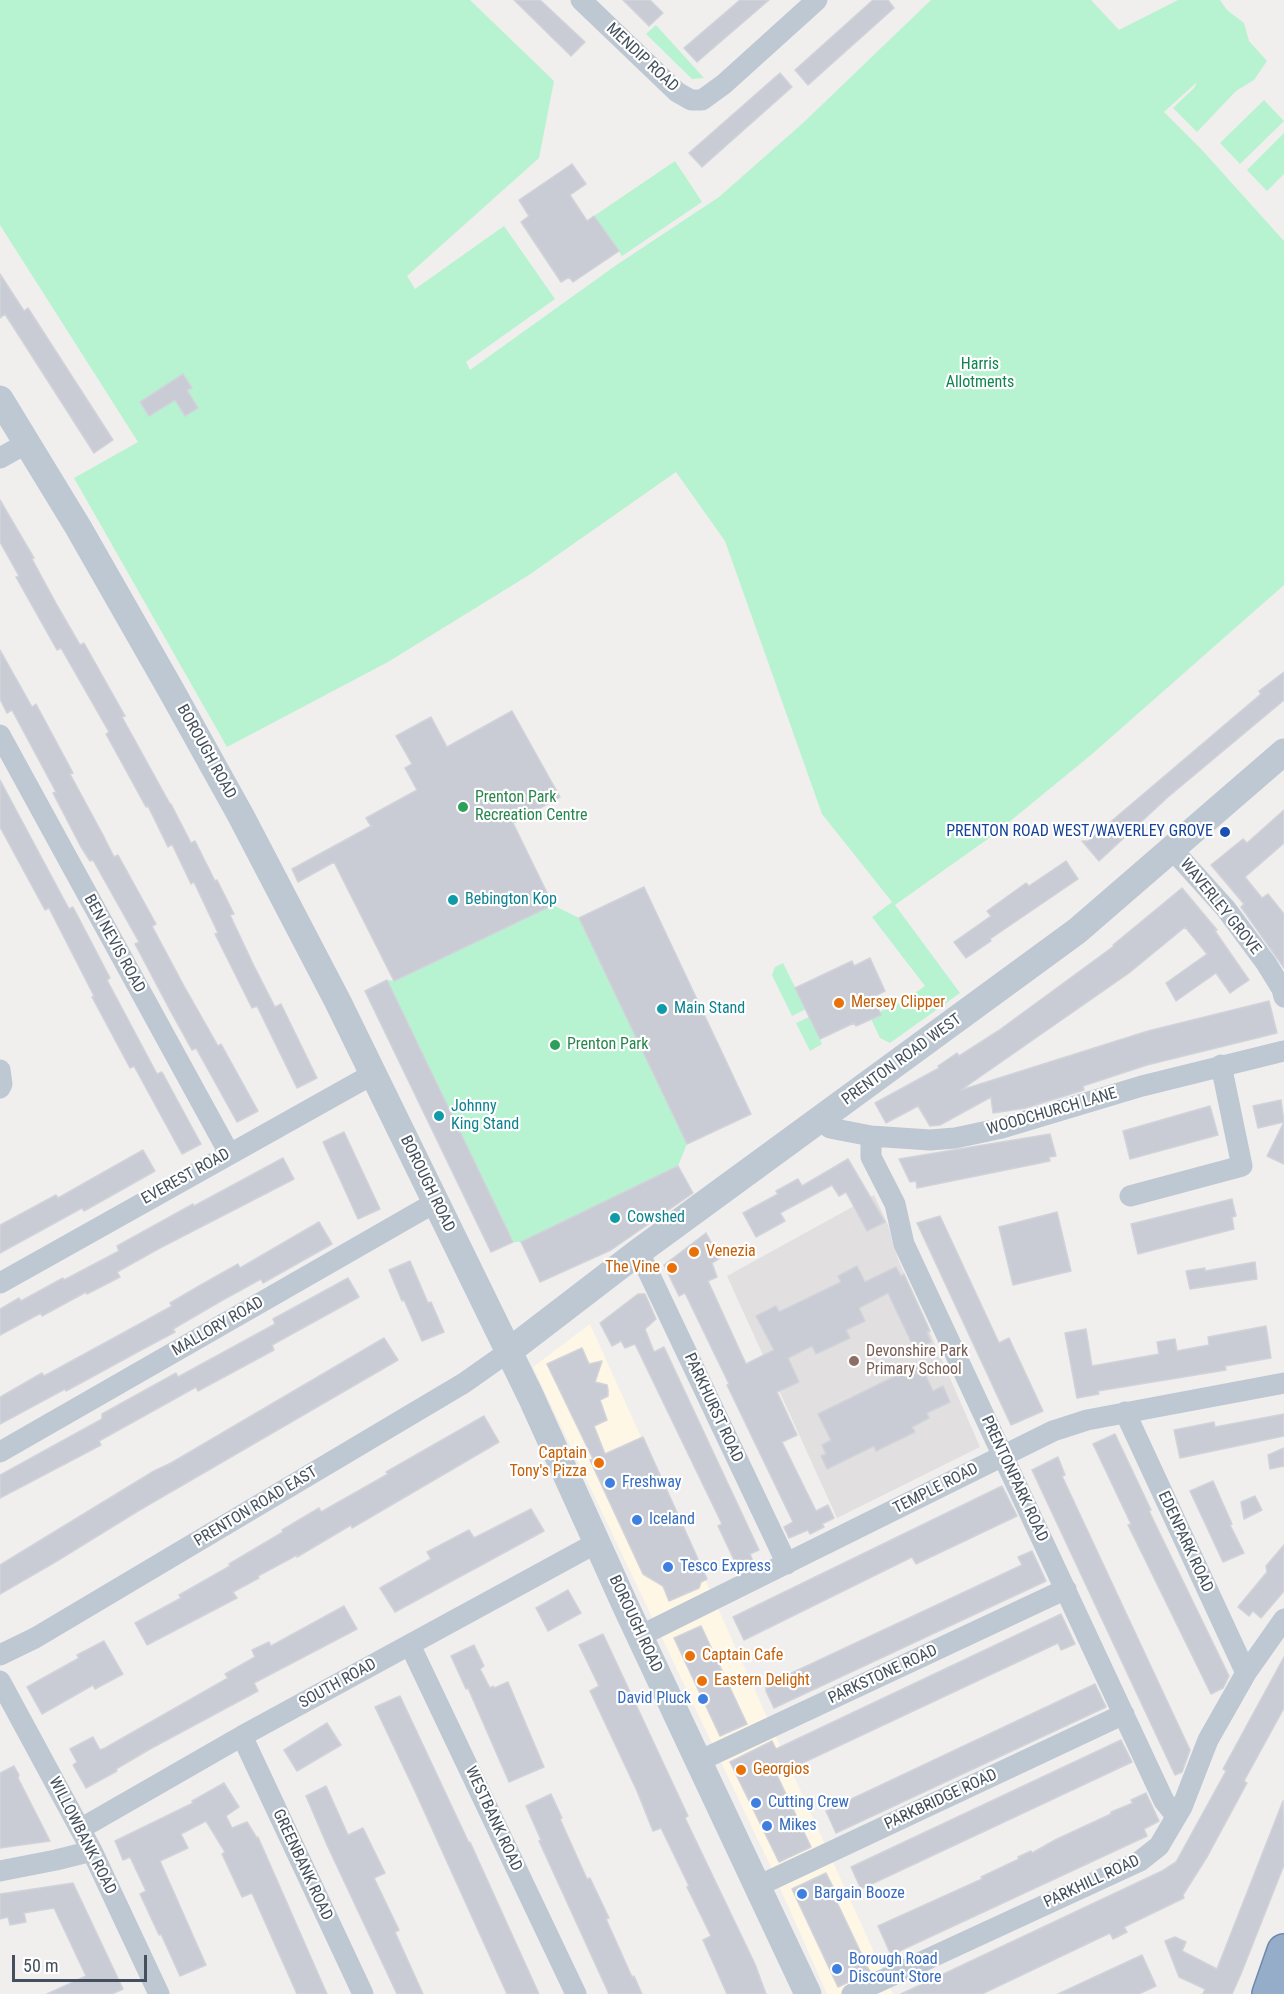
<!DOCTYPE html>
<html>
<head>
<meta charset="utf-8">
<style>
  body { margin:0 }
  #map { position:relative; width:1284px; height:1994px; overflow:hidden; background:#f1eeee; font-family:"Roboto Condensed",sans-serif }
  canvas { display:block }
  .scale { position:absolute; left:12px; top:1955px; width:135px; height:27px; box-sizing:border-box; border:3px solid #44505d; border-top:0; padding-left:8px; font-size:18px; line-height:21px; white-space:nowrap; color:#44505d; -webkit-text-stroke:4px #fff; paint-order:stroke }
</style>
</head>
<body>
<div id="map">
<canvas width="1284" height="1994"></canvas>
<div class="scale">50 m</div>
</div>
<script>
const ctx = document.querySelector('canvas').getContext('2d');
ctx.lineJoin = 'round';
function fillPath(path, color) {
  ctx.fillStyle = color;
  ctx.fill(path, 'evenodd');
}
function toPath(rows) {
  const path = new Path2D();
  for (const r of rows) {
    path.moveTo(r[0], r[1]);
    for (let i = 2; i < r.length; i += 2) path.lineTo(r[i], r[i + 1]);
  }
  return path;
}
function trace(path, color, width, dash) {
  ctx.strokeStyle = color;
  ctx.lineWidth = width;
  ctx.lineCap = dash ? 'butt' : 'round';
  ctx.setLineDash(dash || []);
  ctx.stroke(path);
}
function label(font, color, halo, rows, align = 'center') {
  ctx.font = font + ' "Roboto Condensed",sans-serif';
  ctx.lineWidth = 4.5;
  ctx.setLineDash([]);
  ctx.textBaseline = 'middle';
  ctx.strokeStyle = halo;
  ctx.fillStyle = color;
  for (const [text, x, y, turn = 0] of rows) {
    ctx.save();
    ctx.translate(x, y);
    ctx.rotate((+turn || 0) * Math.PI / 180);
    ctx.textAlign = isNaN(turn) ? turn : align;
    if (halo) ctx.strokeText(text, 0, 0);
    ctx.fillText(text, 0, 0);
    ctx.restore();
  }
}
fillPath(toPath([
  [590,1324,766,1715,893,1994,827,1994,769,1863,533,1367]
]), '#fef7e5');
fillPath(toPath([
  [874,1195,888,1225,898,1259,980,1447,837,1518,727,1276]
]), '#e2dfe0');
fillPath(toPath([
  [0,0,470,0,554,81,539,158,407,276,415,289,504,226,555,299,466,362,470,370,615,266,719,197,804,122,931,0,1091,0,1119,30,1178,0,1220,0,1227,10,1244,23,1249,41,1267,61,1254,80,1236,91,1197,132,1173,108,1194,88,1197,82,1164,112,1202,150,1284,241,1284,585,1091,755,992,836,895,905,960,993,890,1043,880,1038,871,1019,879,1012,904,1001,925,986,872,917,892,902,822,814,725,541,676,472,529,575,388,662,227,747,74,478,138,442,0,225],
  [656,25,704,78,692,79,646,34],
  [1264,100,1284,121,1240,164,1220,143],
  [1284,133,1284,174,1267,191,1247,170],
  [675,161,702,202,622,256,594,216],
  [511,819,553,905,579,918,644,887,751,1114,687,1144,678,1166,540,1282,521,1242,513,1242,491,1252,365,991,387,980,394,981],
  [783,963,806,1009,792,1016,772,975,775,967],
  [809,1017,822,1044,810,1051,796,1023]
]), '#b7f3d1');
const building = toPath([
  [514,0,540,0,585,42,571,56,514,0],
  [623,0,650,0,663,13,649,26,623,0],
  [740,0,769,0,697,62,684,48,740,0],
  [873,0,888,0,894,8,808,85,795,70,873,0],
  [780,73,792,87,702,167,689,153,780,73],
  [572,164,586,184,570,195,587,221,594,216,619,251,573,282,569,277,561,282,521,222,529,216,519,200,572,164],
  [0,274,24,311,28,308,113,440,94,453,5,314,0,318,0,274],
  [183,374,192,388,187,390,198,408,185,416,175,400,149,416,140,402,183,374],
  [0,500,34,558,32,559,58,607,80,645,84,643,116,700,125,716,122,717,170,804,171,804,191,843,195,841,215,881,217,880,234,914,230,915,254,966,275,1007,281,1004,317,1078,297,1088,257,1006,252,1008,215,934,218,933,194,882,191,884,172,844,168,847,148,806,146,807,106,734,109,732,61,648,57,650,16,577,19,576,0,542,0,500],
  [0,650,32,707,36,704,73,773,70,774,103,835,114,857,118,855,156,924,152,926,184,986,218,1046,221,1044,258,1111,237,1122,196,1048,192,1050,171,1012,135,944,139,942,93,860,90,861,81,847,53,793,56,792,12,710,7,713,0,699,0,650],
  [1284,672,1284,700,1168,797,1099,861,1082,841,1088,841,1261,694,1259,691,1284,672],
  [512,711,560,797,513,823,553,905,394,981,334,862,298,882,292,869,371,826,366,818,417,790,405,768,412,764,396,736,431,717,447,747,512,711],
  [0,780,69,909,73,907,110,978,107,980,157,1074,162,1072,201,1144,182,1154,134,1066,130,1068,92,997,94,996,49,908,45,910,0,827,0,780],
  [1284,810,1284,843,1245,877,1262,898,1268,894,1284,914,1284,968,1241,907,1244,904,1211,865,1243,839,1247,843,1284,810],
  [1066,861,1078,879,990,939,991,941,966,958,954,942,991,916,987,911,1026,883,1029,886,1066,861],
  [644,887,751,1114,687,1144,579,918,644,887],
  [1182,888,1217,930,1215,931,1249,980,1230,993,1216,973,1176,1001,1166,983,1207,954,1185,927,1129,973,961,1090,1148,1031,1269,1001,1277,1033,1147,1065,1083,1086,1084,1090,1026,1108,993,1113,991,1097,940,1125,930,1126,918,1106,886,1123,875,1103,939,1068,938,1066,957,1053,959,1056,998,1031,1114,946,1113,945,1182,888],
  [870,958,885,991,873,997,881,1015,856,1026,854,1023,820,1039,795,988,852,961,854,966,870,958],
  [387,980,513,1242,491,1252,365,991,387,980],
  [1281,1100,1284,1122,1258,1128,1253,1106,1281,1100],
  [1210,1106,1218,1135,1130,1159,1123,1131,1210,1106],
  [1284,1122,1284,1164,1267,1156,1284,1122],
  [344,1132,380,1209,358,1219,323,1142,344,1132],
  [1050,1134,1056,1156,1049,1157,1050,1161,917,1188,916,1181,910,1182,899,1159,1050,1134],
  [143,1150,155,1171,84,1211,82,1208,0,1253,0,1225,56,1195,58,1198,143,1150],
  [283,1158,294,1179,160,1248,117,1272,120,1277,87,1294,86,1292,42,1316,41,1313,0,1335,0,1309,19,1298,21,1301,63,1278,64,1280,119,1251,117,1246,193,1204,194,1206,283,1158],
  [848,1159,885,1222,867,1231,846,1192,839,1196,832,1185,780,1213,785,1221,756,1237,743,1213,778,1194,776,1191,798,1179,802,1186,848,1159],
  [678,1166,693,1193,611,1250,540,1282,521,1242,678,1166],
  [1232,1199,1236,1216,1232,1217,1234,1229,1138,1254,1131,1224,1232,1199],
  [1057,1212,1071,1271,1013,1285,999,1227,1057,1212],
  [940,1216,999,1343,1009,1338,1043,1411,1011,1425,917,1223,940,1216],
  [319,1222,332,1244,263,1283,261,1279,221,1301,173,1329,175,1332,145,1348,66,1391,65,1389,0,1424,0,1397,42,1373,44,1376,123,1333,172,1306,170,1303,199,1286,238,1264,240,1268,319,1222],
  [706,1233,720,1258,712,1263,717,1277,708,1281,746,1364,774,1350,756,1316,776,1306,779,1312,841,1282,838,1276,857,1266,865,1282,896,1267,901,1276,904,1274,930,1331,927,1332,931,1342,915,1350,888,1293,859,1308,865,1321,846,1330,850,1338,816,1354,812,1346,788,1358,799,1382,777,1392,797,1435,782,1442,816,1511,828,1505,834,1518,822,1524,824,1527,810,1534,808,1530,789,1538,784,1527,793,1522,727,1385,729,1384,685,1293,679,1296,664,1265,706,1233],
  [410,1261,428,1303,431,1302,444,1332,422,1341,404,1300,402,1301,389,1270,410,1261],
  [1255,1262,1257,1279,1190,1289,1186,1271,1205,1268,1205,1271,1255,1262],
  [348,1278,359,1297,272,1345,274,1350,198,1391,196,1387,99,1441,101,1445,0,1498,0,1475,102,1419,102,1414,176,1373,178,1377,275,1324,273,1319,348,1278],
  [638,1294,645,1294,656,1319,645,1329,654,1352,664,1347,759,1550,750,1554,753,1561,738,1568,718,1526,722,1524,635,1344,625,1348,621,1341,612,1346,600,1323,638,1294],
  [1266,1326,1271,1358,1225,1366,1226,1370,1098,1391,1099,1394,1077,1398,1065,1333,1086,1329,1092,1366,1159,1354,1157,1342,1175,1339,1177,1351,1209,1345,1208,1337,1266,1326],
  [384,1338,398,1360,138,1511,57,1561,0,1594,0,1565,154,1471,171,1463,384,1338],
  [582,1348,589,1364,602,1361,595,1382,607,1385,608,1390,608,1396,600,1400,607,1420,594,1426,605,1454,643,1437,707,1579,701,1582,699,1588,669,1601,663,1586,643,1574,590,1460,593,1459,547,1364,582,1348],
  [920,1364,933,1391,943,1386,950,1402,927,1413,929,1418,912,1427,915,1432,876,1451,874,1446,827,1469,821,1456,826,1454,822,1445,831,1440,818,1414,920,1364],
  [1284,1414,1284,1436,1180,1458,1174,1430,1214,1422,1215,1427,1284,1414],
  [484,1416,499,1442,352,1528,351,1525,297,1557,297,1555,258,1576,259,1578,233,1592,237,1598,147,1645,135,1623,181,1598,179,1595,230,1566,229,1564,283,1532,282,1530,319,1508,321,1512,388,1474,386,1472,484,1416],
  [1115,1434,1151,1510,1149,1511,1229,1676,1223,1688,1211,1694,1128,1525,1131,1524,1093,1444,1115,1434],
  [1284,1448,1284,1466,1270,1469,1268,1455,1284,1448],
  [1058,1457,1065,1475,1062,1476,1190,1750,1182,1772,1175,1775,1032,1470,1058,1457],
  [1213,1481,1232,1524,1230,1525,1244,1553,1223,1562,1190,1491,1213,1481],
  [1002,1486,1017,1516,916,1564,912,1557,744,1640,733,1617,1002,1486],
  [1255,1496,1262,1510,1244,1519,1241,1502,1255,1496],
  [531,1509,544,1531,395,1612,380,1588,431,1559,427,1552,469,1530,474,1538,531,1509],
  [1284,1545,1284,1591,1261,1618,1253,1611,1249,1616,1238,1607,1267,1572,1266,1566,1284,1545],
  [1032,1551,1046,1581,774,1708,766,1691,766,1685,1022,1565,1018,1557,1032,1551],
  [568,1590,581,1613,548,1631,536,1608,568,1590],
  [344,1606,357,1629,254,1683,258,1691,150,1749,116,1769,117,1771,86,1788,73,1765,77,1762,70,1749,93,1737,100,1750,105,1748,228,1678,225,1674,255,1657,252,1650,269,1642,271,1646,344,1606],
  [1061,1614,1075,1644,1061,1650,1058,1643,777,1775,811,1847,779,1862,730,1762,772,1741,776,1749,1061,1614],
  [701,1626,747,1724,720,1736,674,1638,701,1626],
  [603,1634,688,1816,685,1818,755,1964,766,1994,727,1994,703,1940,711,1936,687,1887,689,1886,661,1828,653,1831,637,1791,590,1691,599,1686,579,1645,603,1634],
  [104,1641,123,1674,95,1689,93,1685,42,1714,27,1687,79,1658,77,1655,104,1641],
  [474,1645,484,1666,480,1669,490,1688,493,1686,494,1688,508,1682,544,1767,509,1782,468,1688,466,1689,451,1656,474,1645],
  [1284,1657,1284,1708,1244,1781,1247,1783,1207,1857,1183,1895,1184,1898,1124,1927,1127,1932,1113,1939,1110,1933,982,1994,901,1994,1162,1871,1176,1862,1226,1771,1223,1769,1284,1657],
  [1095,1684,1106,1707,836,1833,826,1811,1095,1684],
  [400,1696,469,1843,470,1842,539,1994,507,1994,414,1789,375,1707,400,1696],
  [327,1723,341,1745,297,1771,284,1750,327,1723],
  [1121,1740,1132,1762,861,1889,851,1867,1121,1740],
  [14,1766,19,1775,18,1778,50,1841,0,1848,0,1773,14,1766],
  [224,1783,239,1807,226,1816,232,1828,247,1822,257,1838,258,1837,327,1994,297,1994,252,1893,242,1897,222,1854,225,1852,206,1821,181,1834,188,1848,160,1861,206,1965,180,1976,161,1934,159,1935,140,1894,146,1891,130,1857,123,1860,115,1841,193,1803,192,1801,224,1783],
  [326,1786,348,1835,363,1828,385,1873,374,1878,399,1930,395,1932,423,1994,397,1994,327,1845,306,1796,326,1786],
  [1146,1793,1159,1821,1144,1829,1147,1836,891,1955,878,1926,982,1879,981,1877,1019,1859,1018,1857,1031,1851,1032,1853,1057,1839,1111,1814,1111,1812,1133,1803,1131,1800,1146,1793],
  [551,1794,562,1818,560,1819,587,1879,590,1878,609,1918,606,1919,632,1977,634,1976,642,1994,609,1994,539,1841,541,1840,526,1806,551,1794],
  [1283,1801,1284,1865,1241,1974,1232,1994,1203,1994,1205,1989,1179,1977,1165,1941,1175,1937,1186,1942,1182,1951,1217,1969,1283,1801],
  [826,1873,833,1887,831,1888,834,1896,870,1972,838,1987,792,1889,826,1873],
  [73,1883,123,1989,112,1994,47,1994,86,1976,54,1908,24,1913,26,1922,10,1925,8,1917,0,1919,0,1894,73,1883],
  [1142,1955,1156,1986,1139,1994,1058,1994,1142,1955]
]);
fillPath(building, '#c9ccd4');
trace(building, '#d1d3da', 1.5);
const trunk = toPath([
  [1269,1994,1284,1951]
]);
trace(trunk, '#6c89ae', 36);
trace(toPath([
  [581,0,677,92,691,100,702,100,724,84,817,0],
  [0,458,27,443],
  [0,735,229,1153],
  [1172,849,1226,909,1266,963,1282,989,1284,997],
  [0,1070,2,1084,0,1088],
  [821,1119,830,1128,871,1136,930,1140,955,1138,1002,1128,1142,1086,1284,1051],
  [871,1136,871,1157,895,1204,904,1244,1164,1801,1176,1816],
  [1130,1196,1242,1166,1221,1065],
  [637,1253,645,1265,787,1564],
  [0,1283,373,1074],
  [1125,1412,1246,1673],
  [0,1452,436,1202],
  [640,1636,1053,1431,1087,1420,1284,1383],
  [410,1645,576,1994],
  [0,1655,35,1638,464,1383,508,1352],
  [0,1681,92,1851,159,1994],
  [242,1736,363,1994],
  [699,1761,1066,1589],
  [80,1829,242,1736,598,1542],
  [0,1871,56,1860,92,1851],
  [758,1886,1124,1714],
  [852,1994,1140,1861,1159,1846,1182,1807,1208,1740,1246,1673,1284,1619]
]), '#bdc8d2', 21);
trace(toPath([
  [0,399,78,527,171,690,241,816,338,1002,531,1397,626,1607,808,1994],
  [508,1352,637,1253,1077,931,1284,752]
]), '#bdc8d2', 27);
trace(trunk, '#96adc9', 33);
for (const [x, y, r, color] of [
  [463,807,6,"#2e9e5b"],
  [1225,832,6,"#1a4fb4"],
  [453,900,6,"#0f9aa8"],
  [839,1003,6,"#e8710a"],
  [662,1009,6,"#0f9aa8"],
  [555,1045,6,"#2e9e5b"],
  [439,1116,6,"#0f9aa8"],
  [615,1218,6,"#0f9aa8"],
  [694,1252,6,"#e8710a"],
  [672,1268,6,"#e8710a"],
  [854,1361,6,"#8d6e63"],
  [599,1463,6,"#e8710a"],
  [610,1483,6,"#3f7fe0"],
  [637,1520,6,"#3f7fe0"],
  [668,1567,6,"#3f7fe0"],
  [690,1656,6,"#e8710a"],
  [702,1681,6,"#e8710a"],
  [703,1699,6,"#3f7fe0"],
  [741,1770,6,"#e8710a"],
  [756,1803,6,"#3f7fe0"],
  [767,1826,6,"#3f7fe0"],
  [802,1894,6,"#3f7fe0"],
  [837,1969,6,"#3f7fe0"]
]) {
  const dot = new Path2D();
  dot.arc(x, y, r, 0, 2 * Math.PI);
  ctx.fillStyle = color;
  ctx.fill(dot);
  trace(dot, '#fff', 2);
}
label('16px', '#44505d', '#fff', [
  ["MENDIP ROAD",642,58,43],
  ["BOROUGH ROAD",206,752,61],
  ["WAVERLEY GROVE",1220,907,51],
  ["BEN NEVIS ROAD",114,944,61],
  ["PRENTON ROAD WEST",902,1060,-36],
  ["WOODCHURCH LANE",1052,1112,-16],
  ["EVEREST ROAD",186,1177,-29],
  ["BOROUGH ROAD",427,1184,64],
  ["MALLORY ROAD",218,1327,-30],
  ["PARKHURST ROAD",713,1408,65],
  ["PRENTONPARK ROAD",1014,1479,65],
  ["TEMPLE ROAD",936,1489,-27],
  ["PRENTON ROAD EAST",256,1507,-31],
  ["EDENPARK ROAD",1185,1542,65],
  ["BOROUGH ROAD",635,1624,65],
  ["PARKSTONE ROAD",883,1675,-25],
  ["SOUTH ROAD",338,1684,-29],
  ["PARKBRIDGE ROAD",941,1800,-25],
  ["WESTBANK ROAD",493,1819,65],
  ["WILLOWBANK ROAD",82,1836,63],
  ["GREENBANK ROAD",302,1865,65],
  ["PARKHILL ROAD",1092,1882,-25]
]);
label('16px', '#0e864e', '#fff', [
  ["Harris",980,365],
  ["Allotments",980,383]
]);
label('16px', '#27864d', '#fff', [
  ["Prenton Park",475,798],
  ["Recreation Centre",475,816],
  ["Prenton Park",567,1045]
], 'left');
label('16px', '#164399', '#fff', [
  ["PRENTON ROAD WEST/WAVERLEY GROVE",1213,832]
], 'right');
label('16px', '#0d838f', '#fff', [
  ["Bebington Kop",465,900],
  ["Main Stand",674,1009],
  ["Johnny",451,1107],
  ["King Stand",451,1125],
  ["Cowshed",627,1218]
], 'left');
label('16px', '#c56008', '#fff', [
  ["Mersey Clipper",851,1003],
  ["Venezia",706,1252],
  ["The Vine",660,1268,"right"],
  ["Captain",587,1454,"right"],
  ["Tony's Pizza",587,1472,"right"],
  ["Captain Cafe",702,1656],
  ["Eastern Delight",714,1681],
  ["Georgios",753,1770]
], 'left');
label('16px', '#785e54', '#fff', [
  ["Devonshire Park",866,1352],
  ["Primary School",866,1370]
], 'left');
label('16px', '#366cbe', '#fff', [
  ["Freshway",622,1483],
  ["Iceland",649,1520],
  ["Tesco Express",680,1567],
  ["David Pluck",691,1699,"right"],
  ["Cutting Crew",768,1803],
  ["Mikes",779,1826],
  ["Bargain Booze",814,1894],
  ["Borough Road",849,1960],
  ["Discount Store",849,1978]
], 'left');
</script>
</body>
</html>
